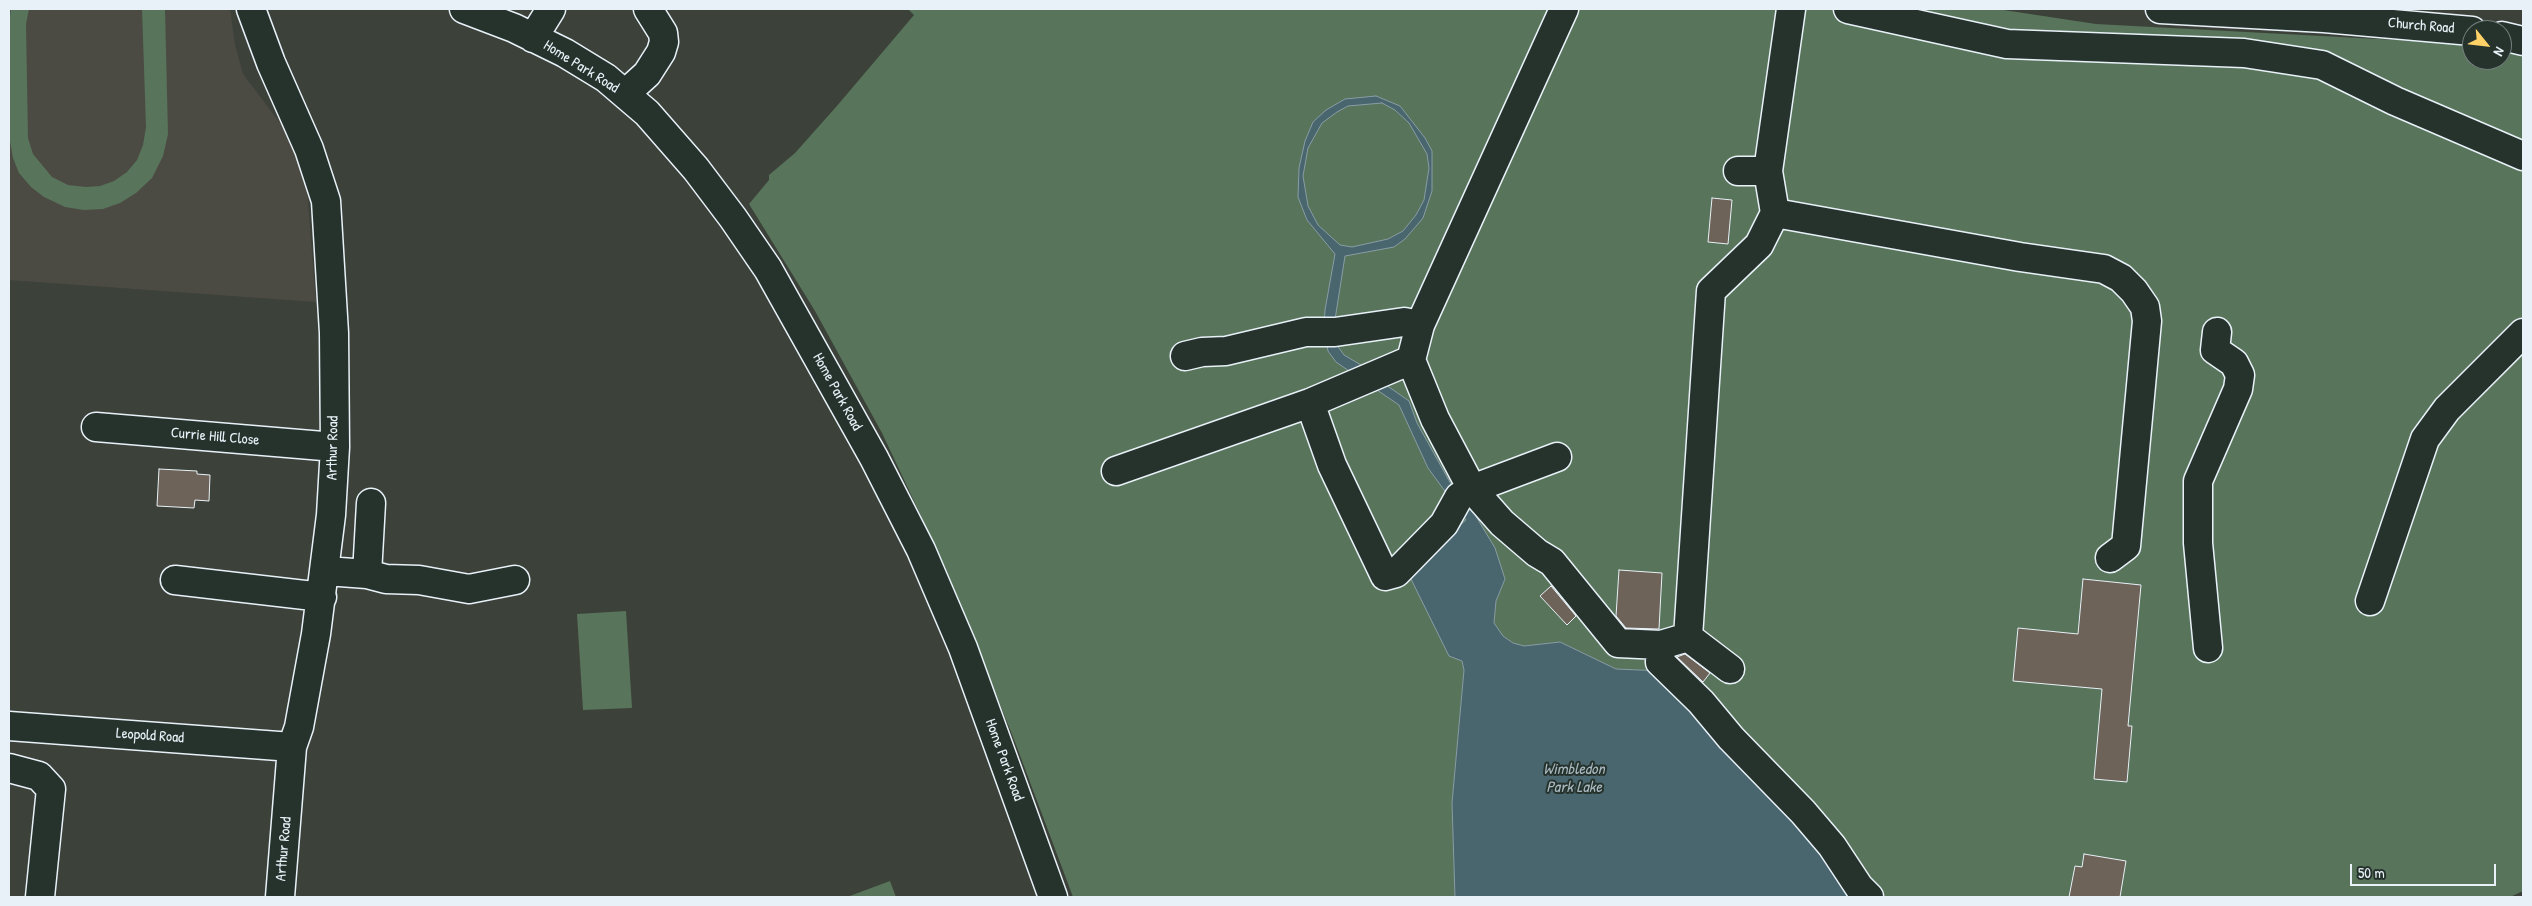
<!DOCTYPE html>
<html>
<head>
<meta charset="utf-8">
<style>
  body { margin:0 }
  #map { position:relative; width:2532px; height:906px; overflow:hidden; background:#3c413a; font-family:"Patrick Hand",sans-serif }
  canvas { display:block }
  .frame { position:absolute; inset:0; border:10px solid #e8f1f8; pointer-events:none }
  .north { position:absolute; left:2462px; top:20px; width:50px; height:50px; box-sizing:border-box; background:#26332d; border:1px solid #747f7e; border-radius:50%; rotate:119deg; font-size:14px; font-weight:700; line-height:20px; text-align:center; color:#e8f1f8 }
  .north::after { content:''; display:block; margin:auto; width:18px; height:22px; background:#ffd166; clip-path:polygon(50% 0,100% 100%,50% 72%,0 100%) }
  .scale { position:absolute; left:2350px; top:864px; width:146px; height:22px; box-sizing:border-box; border:2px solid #e8f1f8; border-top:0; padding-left:6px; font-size:15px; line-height:18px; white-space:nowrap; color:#e8f1f8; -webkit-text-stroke:4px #26332d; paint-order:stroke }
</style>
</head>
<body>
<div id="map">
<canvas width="2532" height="906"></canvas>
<div class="frame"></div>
<div class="north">N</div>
<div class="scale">50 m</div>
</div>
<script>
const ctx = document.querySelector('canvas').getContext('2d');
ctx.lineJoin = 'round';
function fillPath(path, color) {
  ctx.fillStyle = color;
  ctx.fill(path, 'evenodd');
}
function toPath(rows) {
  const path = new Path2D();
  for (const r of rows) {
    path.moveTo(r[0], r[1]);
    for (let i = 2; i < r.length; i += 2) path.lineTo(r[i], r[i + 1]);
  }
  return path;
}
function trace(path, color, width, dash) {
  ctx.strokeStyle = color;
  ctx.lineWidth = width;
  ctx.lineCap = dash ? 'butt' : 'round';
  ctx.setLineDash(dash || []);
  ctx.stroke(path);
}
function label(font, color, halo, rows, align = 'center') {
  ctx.font = font + ' "Patrick Hand",sans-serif';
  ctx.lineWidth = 4;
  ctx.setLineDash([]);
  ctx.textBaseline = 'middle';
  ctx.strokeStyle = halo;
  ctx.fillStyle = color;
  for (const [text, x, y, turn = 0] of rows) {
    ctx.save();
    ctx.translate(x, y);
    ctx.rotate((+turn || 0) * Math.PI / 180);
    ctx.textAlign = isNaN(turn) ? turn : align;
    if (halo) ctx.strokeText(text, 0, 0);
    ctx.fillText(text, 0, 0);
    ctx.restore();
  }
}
fillPath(toPath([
  [9,9,230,9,235,45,243,74,296,144,305,165,316,302,9,280]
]), '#4b4b43');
fillPath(toPath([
  [11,9,29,9,26,24,28,138,33,154,52,177,68,185,86,187,100,186,114,181,127,172,137,160,143,145,146,127,142,9,165,9,168,134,163,156,152,178,136,193,120,203,103,209,84,210,65,207,44,197,31,187,19,173,13,158,9,136,9,23],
  [908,9,1997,9,2096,24,2472,44,2472,60,2502,60,2502,49,2523,53,2523,891,2510,897,1875,897,1662,671,1616,669,1560,642,1524,646,1513,643,1503,636,1494,623,1496,601,1505,579,1474,514,1407,571,1462,661,1464,670,1452,803,1455,897,1073,897,1015,742,946,569,882,433,815,311,749,204,769,180,769,175,795,153,836,107,914,15],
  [626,611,632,708,583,710,577,614],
  [890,881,896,897,847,897]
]), '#58745b');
const water = toPath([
  [1376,96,1400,106,1425,138,1432,151,1432,191,1423,218,1405,239,1394,247,1345,256,1334,326,1336,344,1344,355,1361,365,1366,371,1409,401,1417,423,1452,486,1474,513,1495,548,1505,579,1496,601,1494,623,1503,636,1513,643,1524,646,1560,642,1616,669,1662,671,1864,897,1455,897,1452,803,1464,670,1462,661,1449,656,1407,571,1466,520,1428,468,1399,405,1336,362,1328,351,1324,326,1325,310,1335,254,1307,220,1298,197,1299,168,1305,141,1313,122,1326,110,1345,99,1376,96],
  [1382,103,1395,110,1409,123,1427,154,1429,168,1424,200,1416,215,1403,231,1388,239,1352,247,1340,245,1318,225,1308,206,1303,176,1308,148,1322,123,1337,112,1348,106,1382,103]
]);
fillPath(water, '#49656e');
trace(water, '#899da5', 1);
const building = toPath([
  [1712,198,1732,200,1728,244,1708,242,1712,198],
  [159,469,197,471,197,474,210,475,209,501,195,500,194,508,157,506,159,469],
  [1619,570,1662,573,1659,629,1626,628,1616,616,1619,570],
  [2083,579,2141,585,2128,726,2132,726,2127,782,2094,779,2102,689,2013,681,2018,628,2078,634,2083,579],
  [1551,586,1576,616,1567,625,1540,596,1551,586],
  [1685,654,1710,673,1703,682,1677,657,1685,654],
  [2084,854,2126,861,2120,897,2069,897,2075,866,2082,867,2084,854]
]);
fillPath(building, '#6e6358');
trace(building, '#e8f1f8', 1);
const minor = toPath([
  [251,9,271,63,309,149,326,201,334,333,335,447,331,515,316,634,299,727,292,747,280,897],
  [464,9,514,28,565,53,606,78,647,113,696,169,733,218,768,269,874,458,921,550,963,648,1053,897],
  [1848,9,2007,44,2244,53,2322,65,2395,101,2523,156],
  [2160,9,2324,18,2472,31],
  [2502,36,2523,41],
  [533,38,551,9],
  [625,94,647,74,661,52,664,42,663,33,648,9],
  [1738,171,1768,171],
  [1775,213,1768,171,1791,9],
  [1185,356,1202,352,1226,351,1306,332,1335,332,1404,322,1420,325],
  [1411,360,1435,419,1472,489,1502,523,1537,553,1552,562,1618,643,1661,645,1688,637,1711,291,1759,245,1775,213,2020,257,2104,269,2121,278,2134,291,2145,307,2147,321,2126,546,2110,558],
  [1310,403,1332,465,1385,576,1396,573,1444,524,1459,497,1472,489,1557,457],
  [96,427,335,447],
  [1116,471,1310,403,1411,360,1420,325,1564,9],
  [326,571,367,574,386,579,419,580,469,589,515,580],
  [367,574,371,503],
  [175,580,322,597],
  [2370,601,2425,439,2447,409,2523,333],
  [1688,637,1730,669],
  [1661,645,1660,662,1701,702,1731,738,1803,812,1832,846,1859,887,1869,897],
  [2208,648,2198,543,2198,481,2238,389,2240,375,2234,363,2215,350,2217,332],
  [9,726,292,747],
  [9,768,39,776,51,789,40,897]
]);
trace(minor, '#e8f1f8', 31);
trace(minor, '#26332d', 28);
label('15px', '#e8f1f8', '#26332d', [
  ["Church Road",2421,26,5],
  ["Home Park Road",581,67,32],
  ["Home Park Road",837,392,61],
  ["Currie Hill Close",215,437,5],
  ["Arthur Road",333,448,-89],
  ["Leopold Road",150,736,4],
  ["Home Park Road",1004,760,70],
  ["Arthur Road",284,849,-85]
]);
label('italic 16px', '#a8b9c1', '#26332d', [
  ["Wimbledon",1574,770],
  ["Park Lake",1574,788]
]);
</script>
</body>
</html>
